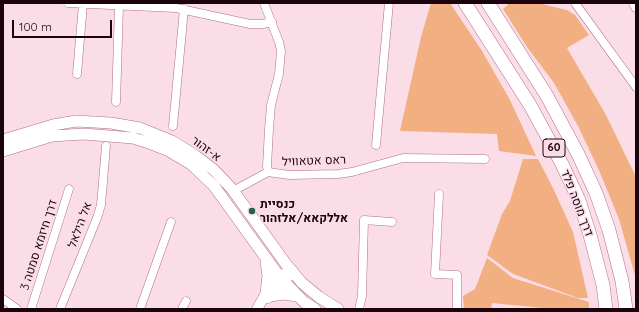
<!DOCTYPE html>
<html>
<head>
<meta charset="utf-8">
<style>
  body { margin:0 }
  #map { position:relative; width:639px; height:312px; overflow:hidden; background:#fbdde7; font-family:Quicksand,sans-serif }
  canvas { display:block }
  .frame { position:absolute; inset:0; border:4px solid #1b040e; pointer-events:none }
  .scale { position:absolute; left:12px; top:20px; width:100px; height:18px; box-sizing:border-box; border:2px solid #1b040e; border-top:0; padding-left:5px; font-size:12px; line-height:14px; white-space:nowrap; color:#1b040e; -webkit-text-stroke:3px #fbdde7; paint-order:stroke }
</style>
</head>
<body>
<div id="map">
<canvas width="639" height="312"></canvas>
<div class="frame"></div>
<div class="scale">100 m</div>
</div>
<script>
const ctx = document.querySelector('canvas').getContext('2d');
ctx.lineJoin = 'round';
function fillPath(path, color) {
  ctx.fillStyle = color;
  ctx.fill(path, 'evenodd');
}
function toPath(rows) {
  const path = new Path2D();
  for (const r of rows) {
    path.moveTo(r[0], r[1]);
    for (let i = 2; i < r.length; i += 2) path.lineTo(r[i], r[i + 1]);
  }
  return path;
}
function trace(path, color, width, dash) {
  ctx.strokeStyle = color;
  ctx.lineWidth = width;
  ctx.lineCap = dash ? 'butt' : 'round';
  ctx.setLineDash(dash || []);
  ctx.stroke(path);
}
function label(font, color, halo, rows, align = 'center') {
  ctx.font = font + ' Quicksand,Heebo,sans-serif';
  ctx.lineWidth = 3;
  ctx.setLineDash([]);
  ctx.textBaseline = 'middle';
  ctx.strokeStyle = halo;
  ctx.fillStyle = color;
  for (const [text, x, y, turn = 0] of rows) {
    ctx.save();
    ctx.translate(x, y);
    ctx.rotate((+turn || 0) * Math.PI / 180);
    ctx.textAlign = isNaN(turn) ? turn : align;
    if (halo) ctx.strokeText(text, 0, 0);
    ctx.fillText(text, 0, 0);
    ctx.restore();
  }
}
fillPath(toPath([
  [431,3,450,3,482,51,510,100,536,156,499,151,497,134,400,131,421,37],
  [506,3,538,3,567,10,575,15,589,35,567,48,606,115,636,177,636,279,619,219,598,168,578,126,554,83,527,47,503,9,508,5],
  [523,159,538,159,553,188,573,232,588,298,578,298,513,274,487,255,502,214,510,201],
  [487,258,513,278,589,302,589,309,553,309,492,303,491,309,464,309,463,296,475,289]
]), '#f1af82');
const minor = toPath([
  [68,3,176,8,250,24,263,24,272,22],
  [264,3,279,42,281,51,279,74,271,105,269,129,267,166,268,172,289,175,338,174,352,172,403,158,485,159],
  [575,3,636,87],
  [77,74,83,4],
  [116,102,119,6],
  [173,126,184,9],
  [376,145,389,3],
  [233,191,268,172],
  [439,194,435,274,457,275,457,309],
  [3,299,17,309],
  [31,309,69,189],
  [60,309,97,218,101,205,106,146],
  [140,309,171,222],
  [182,309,186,301],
  [359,309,362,296,364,220,392,222]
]);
const tertiary = toPath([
  [634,3,636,7],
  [268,298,284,283,289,275],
  [257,309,270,286,275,280,279,276,292,270]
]);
const secondary = toPath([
  [3,140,53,125,76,121,111,123,140,128,172,141,196,156,214,170,232,189,286,264,302,283,319,297,338,309],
  [3,151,52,136,84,134,133,138,146,142,169,151,191,164,214,186,279,276,304,302,315,309],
  [266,293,268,276,266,261],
  [270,296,283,294,297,296]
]);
const trunk = toPath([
  [465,3,530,105,561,162,579,200,590,235,603,285,606,309],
  [488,3,547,96,578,154,596,193,609,230,622,281,626,309]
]);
trace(minor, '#b16f89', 9);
trace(tertiary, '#b16f89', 11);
trace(secondary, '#b16f89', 12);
trace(trunk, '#b16f89', 14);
trace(minor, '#fff', 8);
trace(tertiary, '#fff', 10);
trace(secondary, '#fff', 11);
trace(trunk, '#fff', 13);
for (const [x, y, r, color] of [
  [252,211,4,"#1f6354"]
]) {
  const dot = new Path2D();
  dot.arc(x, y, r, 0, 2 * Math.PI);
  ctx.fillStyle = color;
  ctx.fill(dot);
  trace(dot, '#fbdde7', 1.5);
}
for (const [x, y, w] of [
  [554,148,22]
]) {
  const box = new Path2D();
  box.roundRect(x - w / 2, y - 9, w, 18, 3);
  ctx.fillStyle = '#fbdde7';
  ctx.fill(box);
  trace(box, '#1b040e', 1);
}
label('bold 11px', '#1b040e', null, [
  ["60",554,148]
]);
label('12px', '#1b040e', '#fbdde7', [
  ["א-זהור",206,149,37],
  ["ראס אטאוויל",314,161,-2],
  ["דרך מוסה פלד",577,203,69],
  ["אל הילאל",80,225,-70],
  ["דרך חיזמא סמטה 3",39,245,-72]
]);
label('bold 12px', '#1b040e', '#fbdde7', [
  ["כנסיית",260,204],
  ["אללקאא/אלזהור",260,218]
], 'left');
</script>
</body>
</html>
